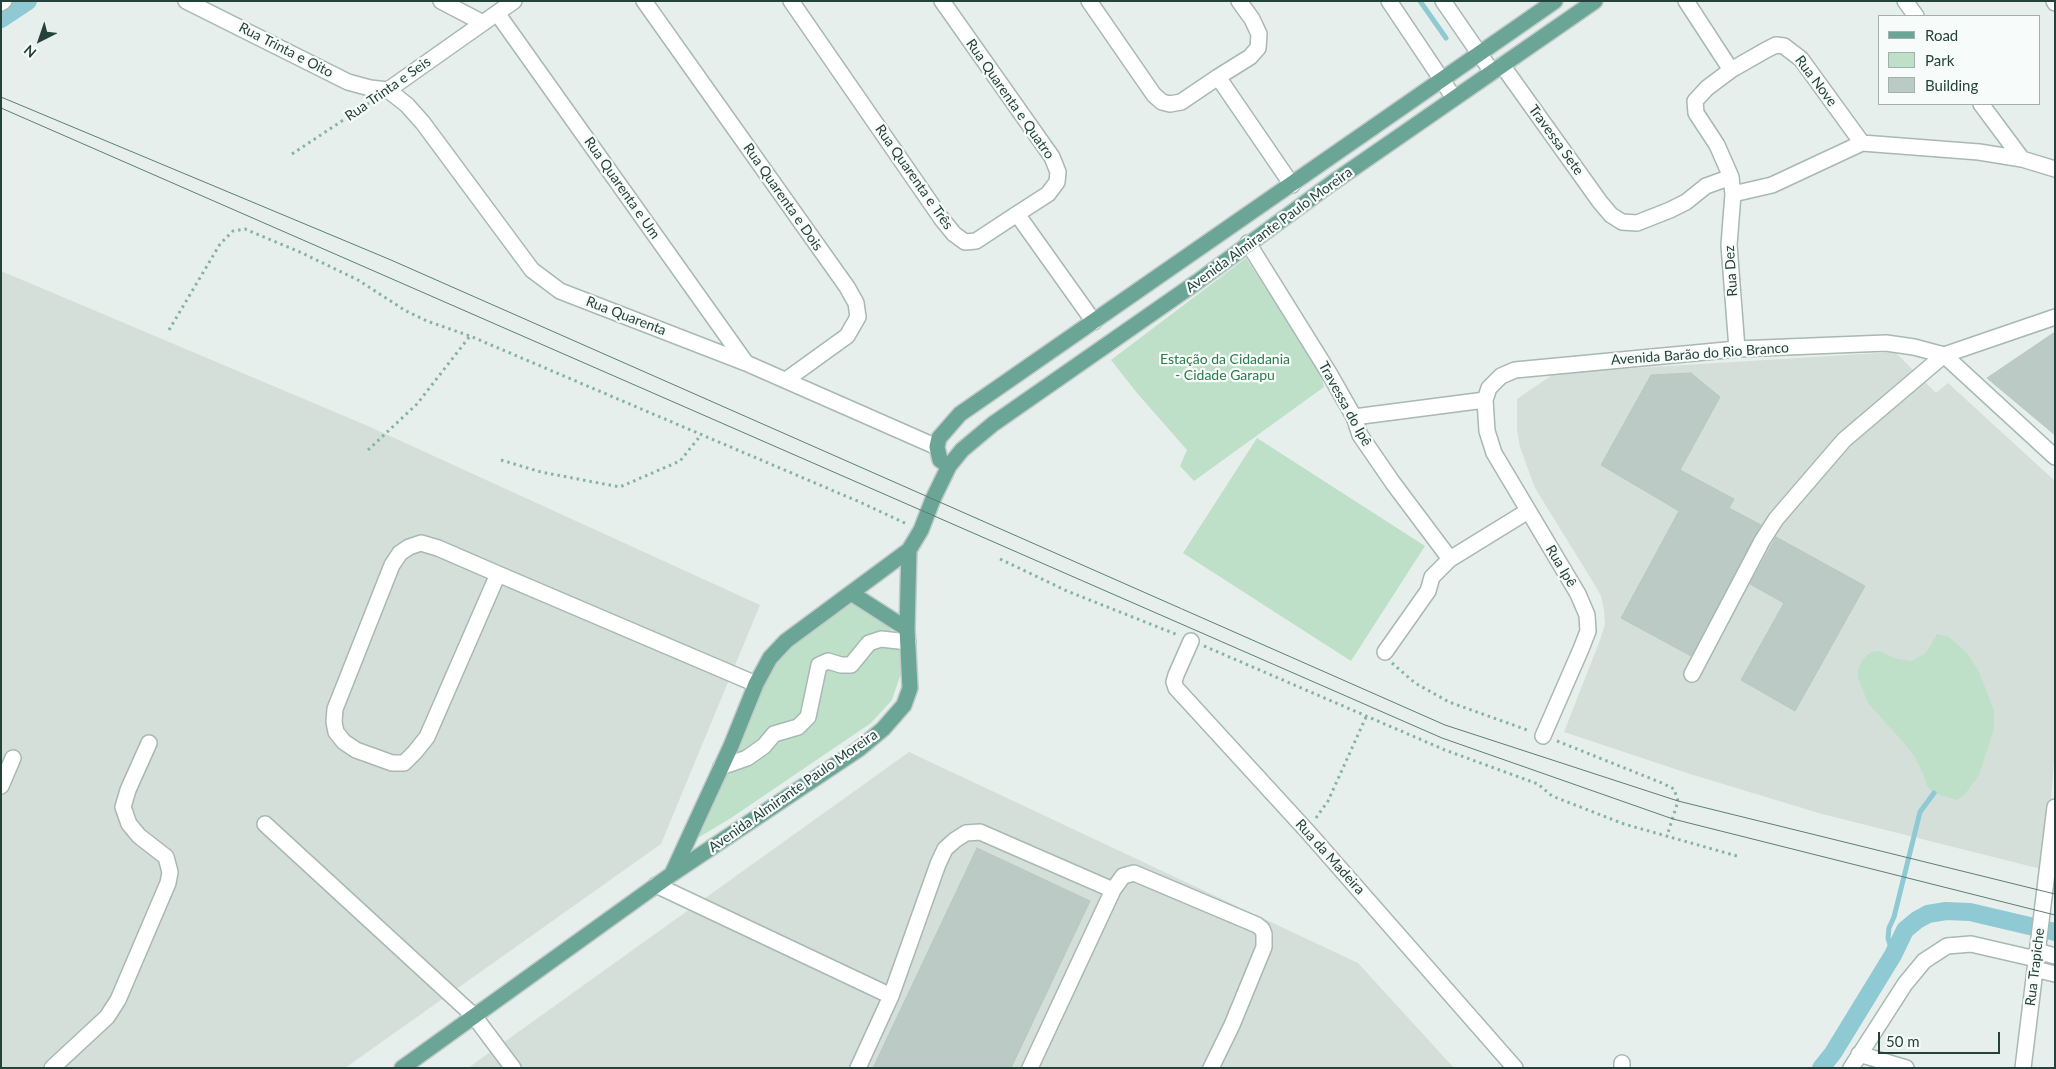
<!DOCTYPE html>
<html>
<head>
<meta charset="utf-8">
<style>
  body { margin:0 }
  #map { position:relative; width:2056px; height:1069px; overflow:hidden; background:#e6efeb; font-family:Lato,sans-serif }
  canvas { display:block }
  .frame { position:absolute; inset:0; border:2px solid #24423a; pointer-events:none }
  .legend { position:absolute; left:1878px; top:15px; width:162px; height:90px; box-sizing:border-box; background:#f7fbf9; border:1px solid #a3b1ad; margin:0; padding:6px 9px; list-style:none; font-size:15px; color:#24423a }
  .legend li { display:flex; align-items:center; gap:10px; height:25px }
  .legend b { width:25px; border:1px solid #a3b1ad }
  .north { position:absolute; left:15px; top:15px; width:50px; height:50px; -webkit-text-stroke:4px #f7fbf9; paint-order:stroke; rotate:221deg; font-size:14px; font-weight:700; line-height:20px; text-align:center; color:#24423a }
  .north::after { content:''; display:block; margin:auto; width:18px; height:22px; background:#24423a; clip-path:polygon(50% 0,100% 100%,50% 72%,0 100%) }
  .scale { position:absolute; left:1878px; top:1032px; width:122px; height:22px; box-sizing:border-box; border:2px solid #24423a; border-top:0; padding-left:6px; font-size:15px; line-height:18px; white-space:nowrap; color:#24423a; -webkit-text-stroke:4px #f7fbf9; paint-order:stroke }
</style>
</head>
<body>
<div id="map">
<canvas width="2056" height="1069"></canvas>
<div class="frame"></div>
<ul class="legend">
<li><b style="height:6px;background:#6aa596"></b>Road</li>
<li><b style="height:14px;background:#bfe0c8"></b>Park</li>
<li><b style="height:14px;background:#bbcac4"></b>Building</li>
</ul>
<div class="north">N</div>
<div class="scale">50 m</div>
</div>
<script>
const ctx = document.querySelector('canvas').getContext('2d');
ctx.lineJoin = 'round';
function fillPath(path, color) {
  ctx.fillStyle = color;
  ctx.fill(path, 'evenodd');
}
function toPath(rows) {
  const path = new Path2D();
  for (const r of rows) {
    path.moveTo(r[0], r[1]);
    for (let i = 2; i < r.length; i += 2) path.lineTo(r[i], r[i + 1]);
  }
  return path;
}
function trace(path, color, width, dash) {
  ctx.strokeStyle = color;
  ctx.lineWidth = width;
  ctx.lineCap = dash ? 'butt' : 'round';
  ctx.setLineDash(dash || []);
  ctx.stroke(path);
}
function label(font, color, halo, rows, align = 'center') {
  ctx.font = font + ' Lato,sans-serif';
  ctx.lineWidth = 4.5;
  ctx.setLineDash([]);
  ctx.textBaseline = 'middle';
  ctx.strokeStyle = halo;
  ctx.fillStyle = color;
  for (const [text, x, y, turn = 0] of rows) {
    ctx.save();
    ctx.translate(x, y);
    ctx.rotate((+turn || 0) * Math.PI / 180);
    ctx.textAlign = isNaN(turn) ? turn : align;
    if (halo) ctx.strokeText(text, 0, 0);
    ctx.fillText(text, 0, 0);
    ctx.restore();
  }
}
fillPath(toPath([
  [1,271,368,426,760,605,661,844,345,1068,1,1068],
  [1895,352,1936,393,1948,383,2055,481,2055,750,2045,870,1822,814,1690,774,1564,732,1600,640,1605,624,1604,610,1601,596,1593,582,1535,488,1520,447,1517,430,1517,399,1555,373],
  [909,752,1358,963,1454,1068,468,1068]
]), '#d4dfda');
fillPath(toPath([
  [1246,258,1320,371,1324,387,1194,481,1180,466,1187,450,1137,393,1111,360],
  [1257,438,1425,546,1351,661,1183,553],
  [853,603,888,624,899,646,901,673,892,700,871,723,731,818,696,839,777,653,844,605],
  [1937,634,1949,637,1967,653,1979,672,1994,711,1994,729,1979,775,1965,794,1957,800,1934,793,1927,786,1923,774,1915,757,1903,742,1868,703,1858,678,1858,669,1863,659,1871,652,1880,651,1894,658,1911,661,1926,653]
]), '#bfe0c8');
trace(toPath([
  [1420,1,1446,38],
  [1893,955,1888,938,1889,928,1894,917,1920,812,1934,793]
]), '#8ec9d4', 5);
trace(toPath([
  [1,19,28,1],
  [1821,1068,1833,1053,1893,955,1905,930,1917,920,1928,914,1946,911,1970,912,2055,932]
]), '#8ec9d4', 18);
const building = toPath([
  [2055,332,2055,435,1987,378,2055,332],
  [1691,373,1720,397,1680,470,1734,499,1729,508,1761,525,1691,656,1621,618,1679,511,1601,465,1651,375,1691,373],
  [1776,537,1865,586,1795,711,1741,680,1784,603,1750,584,1776,537],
  [977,848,1090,901,1011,1068,873,1068,977,848]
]);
fillPath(building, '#bbcac4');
trace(building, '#b8c9c2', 1);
const minor = toPath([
  [186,1,348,82,370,88,388,90],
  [441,1,483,23],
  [644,1,847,287,856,303,858,317,847,336,786,380],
  [791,1,941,218,954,234,965,242,976,241,1017,214,1094,322],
  [942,1,1052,157,1058,172,1057,182,1048,194,1017,214],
  [1089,1,1154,95,1162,102,1170,104,1181,102,1218,77,1292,185],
  [1389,1,1454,98],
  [1443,1,1492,72],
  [1686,1,1731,70],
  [1905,1,1916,16],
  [2054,1,2055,3],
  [1,3,4,1],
  [497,13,746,363],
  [1502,65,1600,202,1611,215,1622,222,1637,223,1670,210,1686,202,1706,186,1731,177],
  [1218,77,1250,57,1258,48,1259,34,1252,19,1239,1],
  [388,90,407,105,423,123,532,270,560,291,746,363,937,447],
  [388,90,514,1],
  [1981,104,2022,159,2055,169],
  [1733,194,1772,185,1862,143,1979,152,2022,159],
  [1248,243,1329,373,1354,417,1360,435,1393,483,1450,559],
  [1737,349,1729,245,1733,194,1731,177,1717,145,1696,113,1695,101,1707,88,1731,70,1766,50,1776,45,1784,46,1801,59,1862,143],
  [1944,355,2055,457],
  [1354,417,1485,400],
  [498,574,427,737,415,752,404,763,392,763,356,750,344,742,336,732,334,722,335,709,392,565,400,553,409,547,421,543,438,548,498,574,756,684],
  [1191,641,1176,675,1174,682,1176,688,1308,832,1515,1068],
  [1385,652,1428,591,1432,577,1450,559,1528,511],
  [1692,674,1762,541,1776,519,1844,440,1944,355],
  [1543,736,1581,649,1588,631,1587,615,1578,594,1494,453,1487,431,1485,400,1489,388,1501,376,1515,370,1737,349,1886,343,1914,347,1944,355,2055,317],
  [721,767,747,758,764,746,774,734,798,727,808,717,819,665,828,661,841,665,851,665,869,643,881,639,908,642],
  [1,786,13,758],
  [265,824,474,1016,513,1068],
  [656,885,891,996],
  [2037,951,2055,956],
  [2035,969,2055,974],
  [1859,1054,1906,1068],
  [52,1068,107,1017,118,1000,168,883,170,872,166,857,139,836,129,824,123,807,128,790,149,743],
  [858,1068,891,996,938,864,945,849,955,840,966,833,980,832,1113,890],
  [1030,1068,1113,890,1123,876,1134,873,1257,925,1262,929,1264,934,1264,947,1232,1025,1211,1068],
  [1622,1068,1622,1063],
  [1851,1068,1905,984,1924,961,1947,946,1971,944,2036,959],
  [2023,1068,2055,807]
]);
const major = toPath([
  [949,466,940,460,937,447,939,438,960,414,1555,1],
  [851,593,907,629],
  [672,874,731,746,756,684,770,658,786,641,909,550,921,530,933,499,949,466,962,450,993,424,1197,282,1332,183,1595,1],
  [402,1068,672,874,859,749,883,729,904,705,910,688,907,629,909,550]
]);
trace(minor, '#a8b8b2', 18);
trace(major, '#c2cac8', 18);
trace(toPath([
  [292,154,369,103],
  [169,330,220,244,233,231,245,229,302,253,358,280,406,311,427,321,470,336,862,503,907,524],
  [368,450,417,404,470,336],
  [501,460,541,472,620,487,680,461,701,435],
  [1000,559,1067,591,1178,635],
  [1204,646,1445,750,1538,784,1552,796,1624,824,1737,856],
  [1392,663,1415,683,1449,702,1530,731],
  [1557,741,1662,783,1674,789,1678,801,1667,836],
  [1316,818,1328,801,1366,717]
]), '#86b3a5', 3, [2.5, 4]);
trace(minor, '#fff', 15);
trace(major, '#6aa596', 15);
trace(toPath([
  [1,97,391,260,1445,725,1678,801,2055,894],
  [1,108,1442,738,1673,819,2055,915]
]), '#5f7d75', 1);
label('14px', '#24423a', '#f7fbf9', [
  ["Rua Trinta e Oito",286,50,27],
  ["Rua Nove",1816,81,53],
  ["Rua Trinta e Seis",388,89,-35],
  ["Rua Quarenta e Quatro",1010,99,55],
  ["Travessa Sete",1556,140,54],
  ["Rua Quarenta e Três",914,177,55],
  ["Rua Quarenta e Um",622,188,55],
  ["Rua Quarenta e Dois",783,197,55],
  ["Avenida Almirante Paulo Moreira",1269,230,-36],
  ["Rua Dez",1731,271,-94],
  ["Rua Quarenta",626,316,21],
  ["Avenida Barão do Rio Branco",1700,354,-4],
  ["Travessa do Ipê",1345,404,61],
  ["Rua Ipê",1561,566,59],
  ["Avenida Almirante Paulo Moreira",793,791,-35],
  ["Rua da Madeira",1330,857,48],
  ["Rua Trapiche",2035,967,-83]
]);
label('14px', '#2d7a4b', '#f7fbf9', [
  ["Estação da Cidadania",1225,359],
  ["- Cidade Garapu",1225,375]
]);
</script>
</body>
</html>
